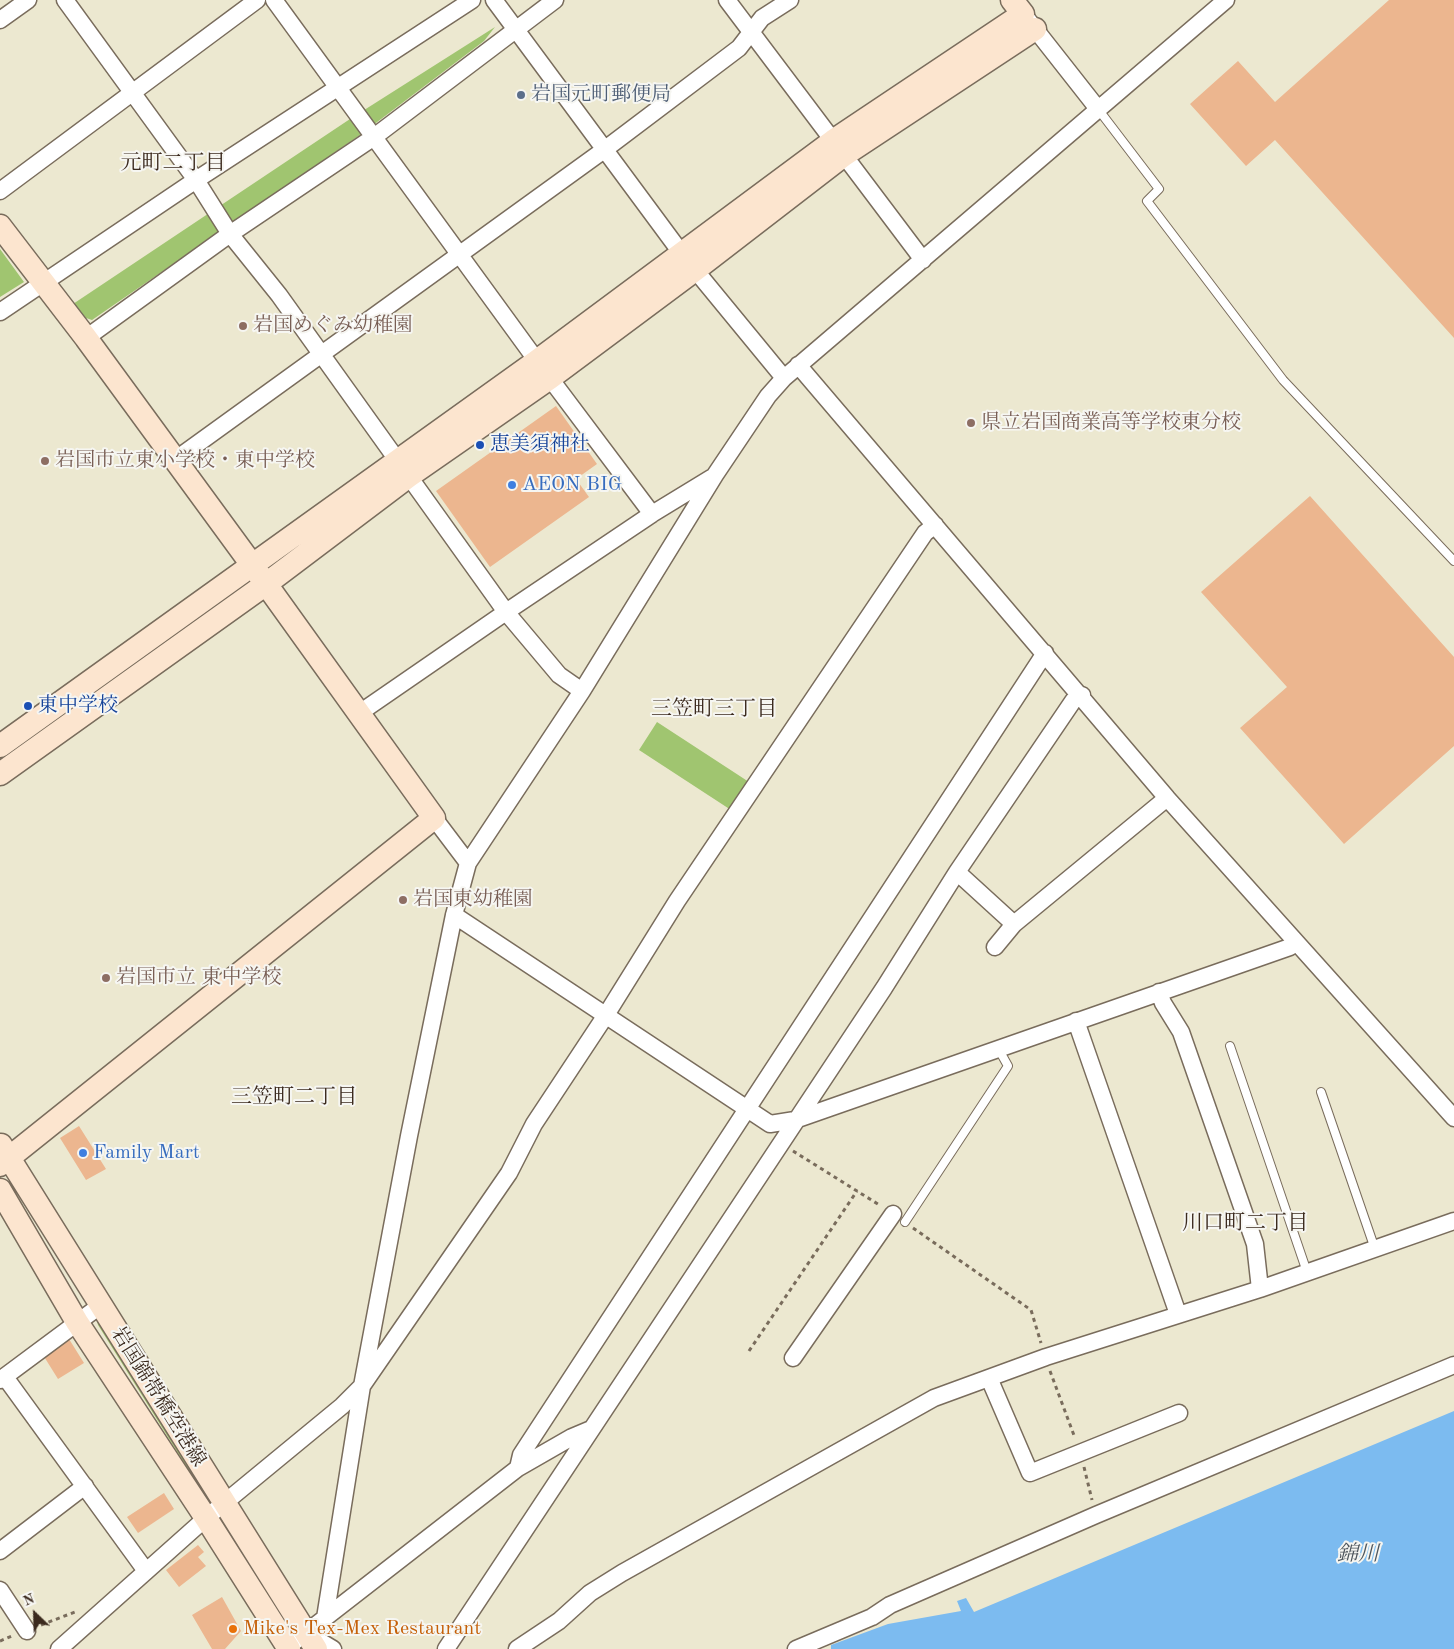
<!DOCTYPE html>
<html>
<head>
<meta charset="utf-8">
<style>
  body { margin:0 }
  #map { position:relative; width:1454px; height:1649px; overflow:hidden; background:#ece8d0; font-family:"Old Standard TT",serif }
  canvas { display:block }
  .north { position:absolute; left:10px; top:1589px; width:50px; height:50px; -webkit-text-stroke:4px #f6f6f2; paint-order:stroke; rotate:336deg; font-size:14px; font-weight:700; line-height:20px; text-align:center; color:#3b2a1e }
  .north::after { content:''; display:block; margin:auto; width:18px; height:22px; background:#3b2a1e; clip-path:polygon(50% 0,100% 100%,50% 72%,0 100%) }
</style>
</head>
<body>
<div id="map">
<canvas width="1454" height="1649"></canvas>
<div class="north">N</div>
</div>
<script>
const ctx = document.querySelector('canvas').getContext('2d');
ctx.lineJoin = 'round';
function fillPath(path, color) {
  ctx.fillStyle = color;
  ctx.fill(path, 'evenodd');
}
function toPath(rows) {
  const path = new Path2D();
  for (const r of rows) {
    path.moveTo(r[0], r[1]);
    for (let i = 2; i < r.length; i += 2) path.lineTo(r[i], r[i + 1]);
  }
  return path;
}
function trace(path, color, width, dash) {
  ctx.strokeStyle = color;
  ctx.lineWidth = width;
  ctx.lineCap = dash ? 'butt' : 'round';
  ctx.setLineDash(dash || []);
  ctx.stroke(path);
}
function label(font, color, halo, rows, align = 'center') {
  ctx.font = font + ' "Old Standard TT","Noto Serif JP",serif';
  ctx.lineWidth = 4;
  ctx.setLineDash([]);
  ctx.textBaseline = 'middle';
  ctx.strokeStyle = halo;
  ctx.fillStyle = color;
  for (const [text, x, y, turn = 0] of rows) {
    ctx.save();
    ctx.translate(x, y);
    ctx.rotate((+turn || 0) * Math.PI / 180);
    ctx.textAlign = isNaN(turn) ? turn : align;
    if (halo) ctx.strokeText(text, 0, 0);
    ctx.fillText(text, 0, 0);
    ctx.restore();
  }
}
fillPath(toPath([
  [495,27,484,41,360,135,92,320,80,316,73,304,350,119],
  [0,249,24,282,0,297],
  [657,722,749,782,731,810,639,750],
  [99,1319,200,1483,196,1482,98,1325,97,1321]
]), '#a0c570');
fillPath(toPath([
  [1454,1411,1454,1649,831,1649,831,1645,888,1624,961,1611,957,1601,966,1598,974,1612]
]), '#7cbbf0');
fillPath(toPath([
  [1389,0,1454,0,1454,338,1275,140,1246,166,1190,104,1238,61,1275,102],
  [556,406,597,464,576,479,589,497,490,567,436,491],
  [1310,496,1454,657,1454,746,1344,844,1240,728,1287,687,1201,592],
  [79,1126,106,1169,86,1180,60,1138],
  [69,1339,84,1363,58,1379,43,1355],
  [164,1493,174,1509,138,1533,127,1517],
  [198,1545,204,1552,198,1557,206,1566,179,1587,166,1570],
  [222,1597,241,1631,225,1649,212,1649,192,1615]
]), '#ecb68f');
const lane = toPath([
  [1098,109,1159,189,1147,201,1283,380,1454,561],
  [1230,1046,1307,1272],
  [1321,1092,1375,1249],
  [905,1222,1008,1066,998,1048]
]);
const street = toPath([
  [65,0,196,180,230,234,279,295,506,612,559,675,582,691],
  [274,0,537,361,652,514],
  [494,0,682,254,784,378],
  [727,0,923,260],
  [0,20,28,0],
  [1028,20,1098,109],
  [0,191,257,0],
  [0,312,196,180,472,0],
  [86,338,230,234,374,137,555,0],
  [798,365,1167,798,1454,1118],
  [175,460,604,150,739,48,762,18,790,0],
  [358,714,506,612,652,514,711,478],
  [434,818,468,863],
  [957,872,1014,924],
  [454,915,770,1124,795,1120,1290,947,1295,941],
  [995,947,1014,924,1167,798],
  [1159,992,1163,1003,1181,1032,1255,1244,1260,1289],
  [1076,1021,1178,1314],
  [793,1358,893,1214],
  [5,1377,146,1571],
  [989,1378,1030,1473,1179,1413],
  [0,1380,101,1305],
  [518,1468,521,1455,1045,653],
  [0,1551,85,1486],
  [0,1590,27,1631],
  [325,1618,362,1386,409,1136,454,915,468,863,582,691,715,475,768,396,784,378,1226,0],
  [308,1634,333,1649],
  [59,1649,206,1518,342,1406,362,1386,509,1173,534,1124,606,1015,677,901,925,533,935,525],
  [285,1649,518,1468,572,1437,591,1429],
  [446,1649,884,988,957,872,1073,701,1082,695],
  [517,1649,559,1621,590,1593,622,1573,934,1398,1046,1357,1260,1289,1454,1221],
  [796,1649,872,1617,890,1605,1096,1515,1454,1365]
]);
const secondary = toPath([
  [0,226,86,338,266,584,434,818,0,1165],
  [0,746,537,361,833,141,1023,14,1012,0],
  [0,774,266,584,409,476,550,378,695,270,844,155,1035,29],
  [1,1145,316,1649],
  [0,1190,77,1322,206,1518,289,1649]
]);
trace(lane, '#796c5c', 10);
trace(street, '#796c5c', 19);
trace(secondary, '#796c5c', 25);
trace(toPath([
  [793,1151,881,1206],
  [913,1228,1031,1310,1041,1343],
  [749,1351,857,1191],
  [1050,1371,1075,1438],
  [1084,1467,1092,1500],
  [41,1625,75,1612],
  [0,1641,12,1636]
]), '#796c5c', 3, [4, 4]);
trace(lane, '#fff', 8);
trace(street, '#fff', 16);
trace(secondary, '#fce5cf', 22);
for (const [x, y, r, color] of [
  [521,95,5,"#5c6f8a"],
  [243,326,5,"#8d6e63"],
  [971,423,5,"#8d6e63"],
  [480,445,5,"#1a4fb4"],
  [45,461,5,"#8d6e63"],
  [512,485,5,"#3f7fe0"],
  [28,706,5,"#1a4fb4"],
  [403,900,5,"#8d6e63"],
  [106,978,5,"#8d6e63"],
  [83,1153,5,"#3f7fe0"],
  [233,1629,5,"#e8710a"]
]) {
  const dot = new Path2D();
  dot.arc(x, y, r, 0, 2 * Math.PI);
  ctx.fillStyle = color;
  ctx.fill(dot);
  trace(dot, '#f6f6f2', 2);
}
label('20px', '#4e5e75', '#f6f6f2', [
  ["岩国元町郵便局",531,95]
], 'left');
label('20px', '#785e54', '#f6f6f2', [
  ["岩国めぐみ幼稚園",253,326],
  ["県立岩国商業高等学校東分校",981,423],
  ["岩国市立東小学校・東中学校",55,461],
  ["岩国東幼稚園",413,900],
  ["岩国市立 東中学校",116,978]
], 'left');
label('20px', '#164399', '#f6f6f2', [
  ["恵美須神社",490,445],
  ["東中学校",38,706]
], 'left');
label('20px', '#366cbe', '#f6f6f2', [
  ["AEON BIG",522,485],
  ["Family Mart",93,1153]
], 'left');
label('20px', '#3b2a1e', '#f6f6f2', [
  ["岩国錦帯橋空港線",158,1397,58]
]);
label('20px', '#c56008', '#f6f6f2', [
  ["Mike's Tex-Mex Restaurant",243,1629]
], 'left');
label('21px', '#3b2a1e', '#f6f6f2', [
  ["元町二丁目",173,163],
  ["三笠町三丁目",714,709],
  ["三笠町二丁目",294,1097],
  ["川口町二丁目",1245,1223]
]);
label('italic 21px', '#4e565d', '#f6f6f2', [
  ["錦川",1358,1554]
]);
</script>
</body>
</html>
